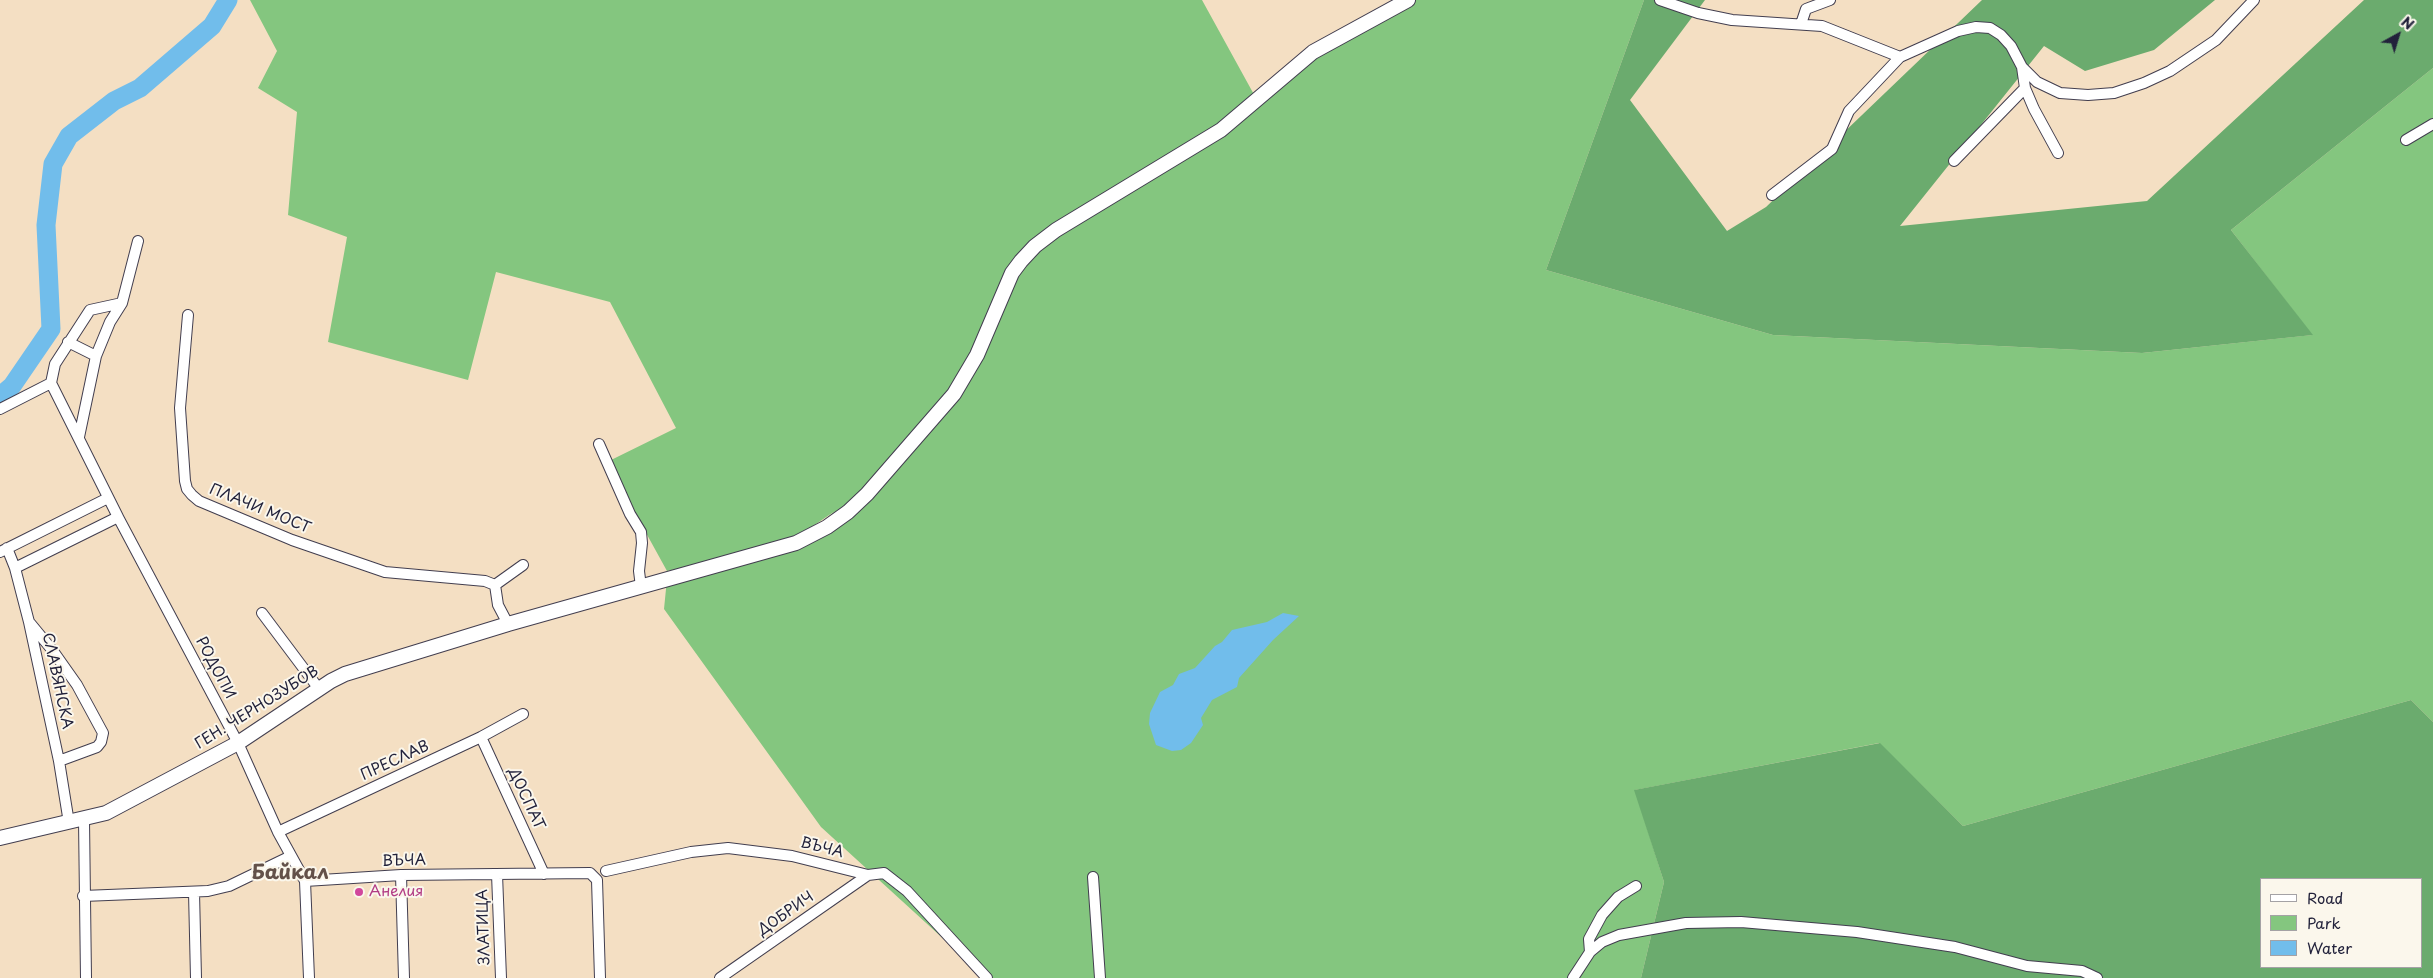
<!DOCTYPE html>
<html>
<head>
<meta charset="utf-8">
<style>
  body { margin:0 }
  #map { position:relative; width:2433px; height:978px; overflow:hidden; background:#f4dfc3; font-family:"Playpen Sans",sans-serif }
  canvas { display:block }
  .legend { position:absolute; left:2260px; top:878px; width:162px; height:90px; box-sizing:border-box; background:#fbf7ec; border:1px solid #a4a2a5; margin:0; padding:6px 9px; list-style:none; font-size:15px; color:#22223b }
  .legend li { display:flex; align-items:center; gap:10px; height:25px }
  .legend b { width:25px; border:1px solid #a4a2a5 }
  .north { position:absolute; left:2373px; top:10px; width:50px; height:50px; -webkit-text-stroke:4px #fbf7ec; paint-order:stroke; rotate:39deg; font-size:14px; font-weight:700; line-height:20px; text-align:center; color:#22223b }
  .north::after { content:''; display:block; margin:auto; width:18px; height:22px; background:#22223b; clip-path:polygon(50% 0,100% 100%,50% 72%,0 100%) }
</style>
</head>
<body>
<div id="map">
<canvas width="2433" height="978"></canvas>
<ul class="legend">
<li><b style="height:6px;background:#fff"></b>Road</li>
<li><b style="height:14px;background:#84c67f"></b>Park</li>
<li><b style="height:14px;background:#71bdeb"></b>Water</li>
</ul>
<div class="north">N</div>
</div>
<script>
const ctx = document.querySelector('canvas').getContext('2d');
ctx.lineJoin = 'round';
function fillPath(path, color) {
  ctx.fillStyle = color;
  ctx.fill(path, 'evenodd');
}
function toPath(rows) {
  const path = new Path2D();
  for (const r of rows) {
    path.moveTo(r[0], r[1]);
    for (let i = 2; i < r.length; i += 2) path.lineTo(r[i], r[i + 1]);
  }
  return path;
}
function trace(path, color, width, dash) {
  ctx.strokeStyle = color;
  ctx.lineWidth = width;
  ctx.lineCap = dash ? 'butt' : 'round';
  ctx.setLineDash(dash || []);
  ctx.stroke(path);
}
function label(font, color, halo, rows, align = 'center') {
  ctx.font = font + ' "Playpen Sans",sans-serif';
  ctx.lineWidth = 4;
  ctx.setLineDash([]);
  ctx.textBaseline = 'middle';
  ctx.strokeStyle = halo;
  ctx.fillStyle = color;
  for (const [text, x, y, turn = 0] of rows) {
    ctx.save();
    ctx.translate(x, y);
    ctx.rotate((+turn || 0) * Math.PI / 180);
    ctx.textAlign = isNaN(turn) ? turn : align;
    if (halo) ctx.strokeText(text, 0, 0);
    ctx.fillText(text, 0, 0);
    ctx.restore();
  }
}
fillPath(toPath([
  [250,0,1202,0,1257,100,1313,52,1406,0,1644,0,1546,270,1773,335,2142,353,2312,335,2231,230,2433,68,2433,722,2411,700,1963,826,1879,743,1635,790,1664,882,1641,978,980,978,983,975,821,827,664,609,667,579,775,548,667,571,607,462,676,428,610,302,496,272,468,380,328,342,347,237,288,215,297,112,258,88,277,51],
  [835,511,796,543,785,545]
]), '#84c67f');
fillPath(toPath([
  [1644,0,1705,0,1630,100,1727,231,1766,207,1982,0,2215,0,2154,50,2085,71,2044,46,1900,226,2147,201,2364,0,2433,0,2433,68,2231,230,2313,335,2142,353,1773,335,1546,270],
  [2411,700,2433,722,2433,978,1641,978,1664,882,1634,790,1880,743,1963,826],
  [2262,879,2422,879,2422,967,2262,967]
]), '#6bab6e');
fillPath(toPath([
  [1283,613,1299,616,1273,640,1239,678,1237,687,1212,700,1201,718,1203,725,1191,743,1181,750,1172,751,1156,745,1149,724,1150,713,1160,692,1173,685,1179,674,1195,668,1215,646,1222,642,1232,630,1267,622]
]), '#71bdeb');
trace(toPath([
  [0,396,12,386,51,329,46,225,53,164,69,136,114,101,140,88,212,26,228,0]
]), '#71bdeb', 19);
const minor = toPath([
  [1660,0,1698,13,1732,20,1822,26,1900,57,1958,31,1976,27,1990,28,2001,35,2011,46,2022,67,2025,88,2034,109,2058,153],
  [1801,24,1806,9,1830,0],
  [2022,67,2037,82,2060,93,2088,95,2114,93,2144,83,2170,71,2216,40,2254,0],
  [2406,140,2433,124],
  [1954,161,2025,88],
  [1772,195,1832,149,1849,111,1900,57],
  [188,315,180,408,185,481,187,489,192,495,199,501,292,540,385,572,485,581,495,585],
  [68,342,96,356],
  [51,383,55,364,90,310,122,303],
  [0,409,51,383,118,517,238,743,278,832,305,881,309,978],
  [79,437,96,356,110,322,122,303,138,241],
  [599,444,630,514,641,532,642,543,639,571,641,587],
  [7,548,15,568,29,622,59,761,69,823],
  [0,552,108,498],
  [15,568,118,517],
  [262,613,319,689],
  [30,623,53,651,77,685,103,733,101,742,97,747,59,761],
  [508,624,498,605,495,585,523,565],
  [481,737,544,874],
  [84,820,86,978],
  [278,832,481,737,523,714],
  [606,871,691,852,728,848,792,856,868,875,884,873,907,891,987,978],
  [497,874,501,978],
  [401,875,404,978],
  [1093,877,1100,978],
  [305,881,401,875,590,873,597,880,600,978],
  [194,892,196,978],
  [83,896,208,891,229,886,291,856],
  [1590,952,1589,939,1602,915,1618,897,1636,886],
  [720,978,868,875],
  [1573,978,1590,952,1602,942,1619,935,1686,923,1741,922,1857,932,1955,947,2027,966,2082,971,2097,978]
]);
const tertiary = toPath([
  [0,838,106,813,238,743,331,681,345,674,508,624,796,543,827,527,848,512,867,494,954,394,977,355,1012,273,1021,261,1035,246,1056,230,1221,130,1313,52,1408,0]
]);
trace(minor, '#423e4f', 12);
trace(tertiary, '#423e4f', 16);
trace(minor, '#fff', 10);
trace(tertiary, '#fff', 14);
for (const [x, y, r, color] of [
  [359,892,5,"#d1479c"]
]) {
  const dot = new Path2D();
  dot.arc(x, y, r, 0, 2 * Math.PI);
  ctx.fillStyle = color;
  ctx.fill(dot);
  trace(dot, '#fbf7ec', 2);
}
label('15px', '#22223b', '#fbf7ec', [
  ["ПЛАЧИ МОСТ",260,509,22],
  ["РОДОПИ",215,668,62],
  ["СЛАВЯНСКА",57,681,78],
  ["ГЕН. ЧЕРНОЗУБОВ",257,708,-32],
  ["ПРЕСЛАВ",395,761,-25],
  ["ДОСПАТ",526,799,65],
  ["ВЪЧА",822,848,14],
  ["ВЪЧА",404,861,-2],
  ["ДОБРИЧ",786,914,-35],
  ["ЗЛАТИЦА",484,927,-92]
]);
label('15px', '#b23c85', '#fbf7ec', [
  ["Анелия",369,892]
], 'left');
label('bold 20px', '#635149', '#fbf7ec', [
  ["Байкал",290,873]
]);
</script>
</body>
</html>
